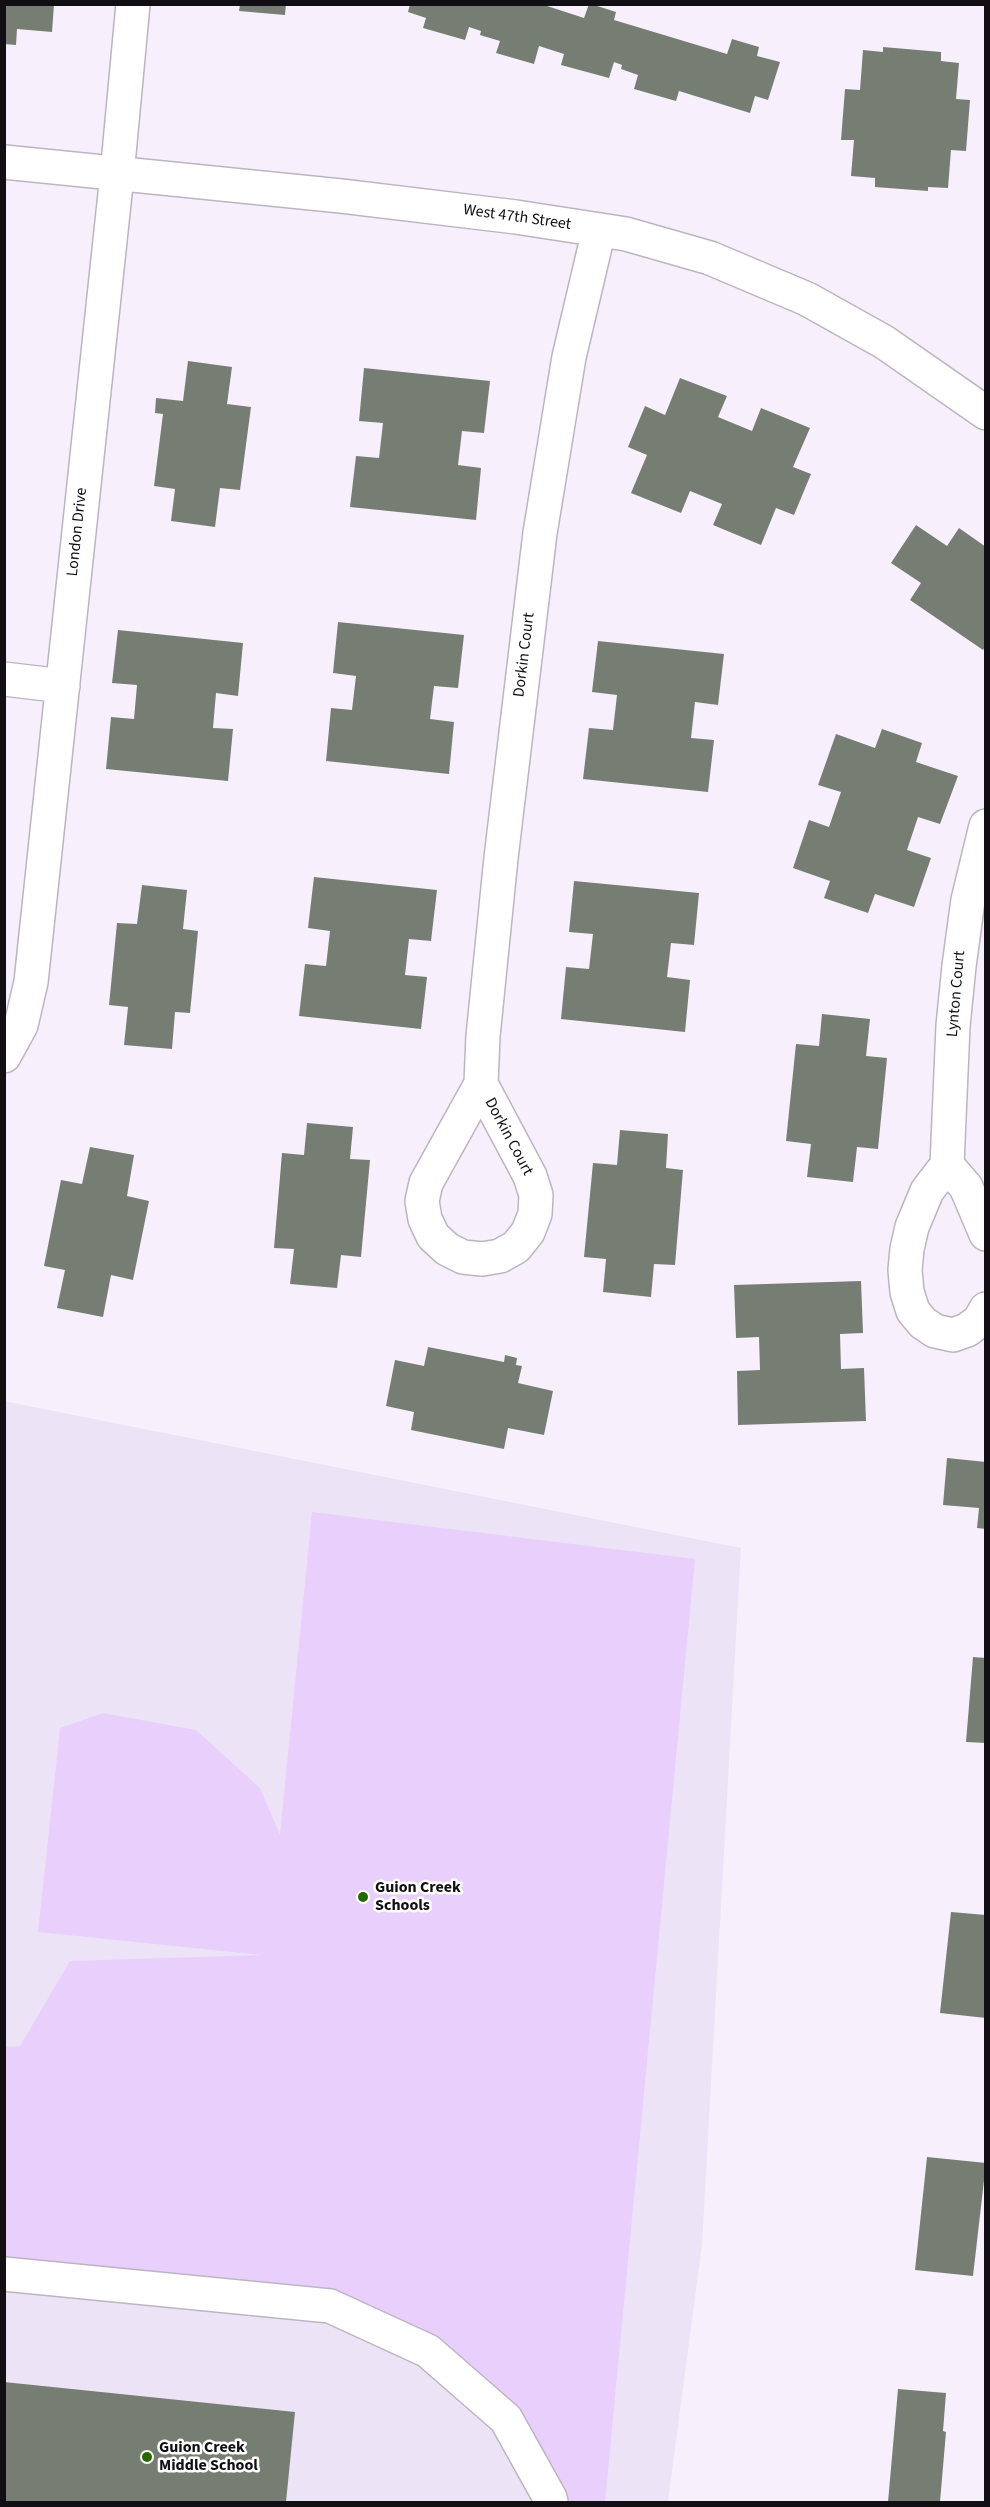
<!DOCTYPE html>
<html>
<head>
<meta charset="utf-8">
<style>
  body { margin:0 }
  #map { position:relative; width:990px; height:2507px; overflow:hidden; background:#f7f0fc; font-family:"Source Sans 3",sans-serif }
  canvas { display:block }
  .frame { position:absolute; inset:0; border:6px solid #110f13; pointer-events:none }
</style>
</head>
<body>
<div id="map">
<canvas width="990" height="2507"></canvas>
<div class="frame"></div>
</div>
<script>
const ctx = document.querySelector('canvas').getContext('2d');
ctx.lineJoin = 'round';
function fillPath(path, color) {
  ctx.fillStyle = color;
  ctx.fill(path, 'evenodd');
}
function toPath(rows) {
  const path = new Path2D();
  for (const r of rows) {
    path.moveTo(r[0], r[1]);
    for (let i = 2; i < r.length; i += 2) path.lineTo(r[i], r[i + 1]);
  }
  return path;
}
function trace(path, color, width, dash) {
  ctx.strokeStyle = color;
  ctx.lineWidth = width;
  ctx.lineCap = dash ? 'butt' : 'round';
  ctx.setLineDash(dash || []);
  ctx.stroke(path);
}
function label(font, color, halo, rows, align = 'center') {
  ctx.font = font + ' "Source Sans 3",sans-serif';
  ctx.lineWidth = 5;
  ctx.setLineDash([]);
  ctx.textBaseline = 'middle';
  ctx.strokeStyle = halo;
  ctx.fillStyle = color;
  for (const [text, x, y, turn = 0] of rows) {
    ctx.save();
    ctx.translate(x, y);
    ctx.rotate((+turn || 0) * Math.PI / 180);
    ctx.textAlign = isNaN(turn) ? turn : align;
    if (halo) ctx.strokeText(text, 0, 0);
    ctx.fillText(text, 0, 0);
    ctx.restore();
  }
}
fillPath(toPath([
  [4,1401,741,1548,702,2245,668,2502,5,2502]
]), '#ede3f6');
fillPath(toPath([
  [312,1512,695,1559,605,2502,547,2502,506,2419,330,2306,5,2274,5,2047,20,2046,70,1961,261,1955,38,1932,60,1728,103,1713,196,1730,260,1788,280,1835]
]), '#e9d0fc');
fillPath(toPath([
  [4,4,54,4,52,32,17,29,16,45,4,44],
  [240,4,286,4,285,15,239,11],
  [410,4,541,4,584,18,589,4,591,4,616,12,614,20,727,54,732,39,759,47,757,56,780,62,768,100,755,96,750,113,679,91,676,101,634,89,638,75,621,69,622,65,614,62,609,78,561,65,564,54,539,46,534,64,496,53,500,41,480,35,481,31,469,27,465,40,423,28,426,18,408,12],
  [883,47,941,52,941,61,959,63,956,99,970,100,966,151,951,150,948,188,928,187,928,191,875,187,875,178,851,176,854,140,841,140,845,89,860,90,863,50,883,52],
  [188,361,232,367,227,404,251,407,240,490,220,488,215,527,171,521,175,489,154,486,163,414,155,413,156,398,183,401],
  [364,368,490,381,484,433,462,431,458,465,481,468,476,520,350,507,356,456,379,458,383,423,359,421],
  [680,378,727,396,718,417,752,431,761,408,810,428,793,467,811,474,794,515,776,508,761,545,713,525,722,504,690,491,681,513,631,493,647,455,628,447,645,406,665,415],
  [916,525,947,546,959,528,986,547,986,645,983,650,910,600,921,583,891,563],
  [338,622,464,635,458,688,434,686,430,719,454,722,449,774,326,761,331,708,352,710,356,676,333,673],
  [118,630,243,643,238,696,216,693,213,728,233,729,228,781,106,769,111,717,134,719,137,685,112,683],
  [598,641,724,654,718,705,695,702,691,738,714,740,708,792,583,779,589,728,613,730,617,695,592,692],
  [882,729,922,743,916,762,958,776,940,824,918,817,907,850,931,858,914,907,875,894,868,913,824,898,830,881,793,868,809,820,829,827,841,792,818,785,836,734,875,748],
  [314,877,437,890,431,941,409,939,405,975,427,977,421,1029,299,1016,305,964,326,966,330,931,308,928],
  [574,881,699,893,694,945,671,943,667,977,690,980,685,1032,561,1019,566,967,589,969,593,934,569,932],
  [142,885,187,890,183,929,198,931,190,1013,175,1012,172,1049,124,1045,128,1007,109,1005,117,923,137,924],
  [822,1014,870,1019,866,1056,887,1058,878,1149,857,1147,853,1182,807,1177,811,1144,786,1141,796,1044,819,1046],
  [307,1123,353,1127,350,1159,370,1160,361,1257,341,1255,337,1288,290,1284,294,1249,274,1248,282,1153,304,1155],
  [620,1130,668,1134,666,1168,683,1170,675,1265,654,1264,651,1297,603,1292,606,1259,584,1257,593,1163,617,1165],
  [90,1147,134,1155,127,1196,149,1201,133,1280,111,1275,103,1317,57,1308,65,1270,44,1266,61,1180,82,1184],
  [861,1281,863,1333,840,1334,841,1369,864,1368,866,1421,738,1425,737,1371,760,1370,759,1337,736,1338,734,1285],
  [428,1347,504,1362,505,1355,517,1358,516,1365,522,1366,518,1383,553,1391,544,1435,508,1428,504,1449,411,1430,414,1412,386,1406,395,1360,424,1366],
  [947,1458,986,1462,986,1529,977,1528,979,1508,943,1505],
  [973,1657,986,1658,986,1743,966,1742],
  [951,1912,986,1915,986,2018,940,2013],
  [927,2157,986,2163,973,2276,915,2270],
  [4,2382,295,2412,286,2502,4,2502],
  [898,2389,946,2393,943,2431,946,2432,940,2502,888,2502]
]), '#767e74');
const minor = toPath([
  [4,162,341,196,516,217,626,234,710,258,807,299,884,342,986,413],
  [4,679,63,686],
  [986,826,968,900,959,966,953,1026,947,1165,927,1191,912,1227,907,1249,905,1270,907,1292,913,1311,923,1323,935,1331,953,1335,967,1330,979,1321,986,1309],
  [4,1056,21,1025,31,982,117,175,133,4],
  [481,1084,530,1176,536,1195,535,1214,528,1232,516,1247,500,1256,482,1259,463,1257,447,1249,433,1236,425,1219,422,1201,426,1183,481,1084,483,1036,501,858,540,533,569,357,599,230],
  [947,1165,966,1187,986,1234],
  [4,2274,330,2306,428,2351,506,2419,550,2498,551,2502]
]);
trace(minor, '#bcb5c1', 36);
trace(minor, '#fff', 33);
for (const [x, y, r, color] of [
  [363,1897,6,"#246800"],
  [147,2457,6,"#246800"]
]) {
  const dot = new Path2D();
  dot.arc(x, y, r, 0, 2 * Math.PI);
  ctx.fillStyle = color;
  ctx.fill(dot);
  trace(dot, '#fff', 2);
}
label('16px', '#110f13', '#fff', [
  ["West 47th Street",517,218,8],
  ["London Drive",78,532,-84],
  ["Dorkin Court",525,655,-83],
  ["Lynton Court",957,994,-85],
  ["Dorkin Court",508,1137,62]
]);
label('bold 16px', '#110f13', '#fff', [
  ["Guion Creek",375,1888],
  ["Schools",375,1906],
  ["Guion Creek",159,2448],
  ["Middle School",159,2466]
], 'left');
</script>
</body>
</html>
